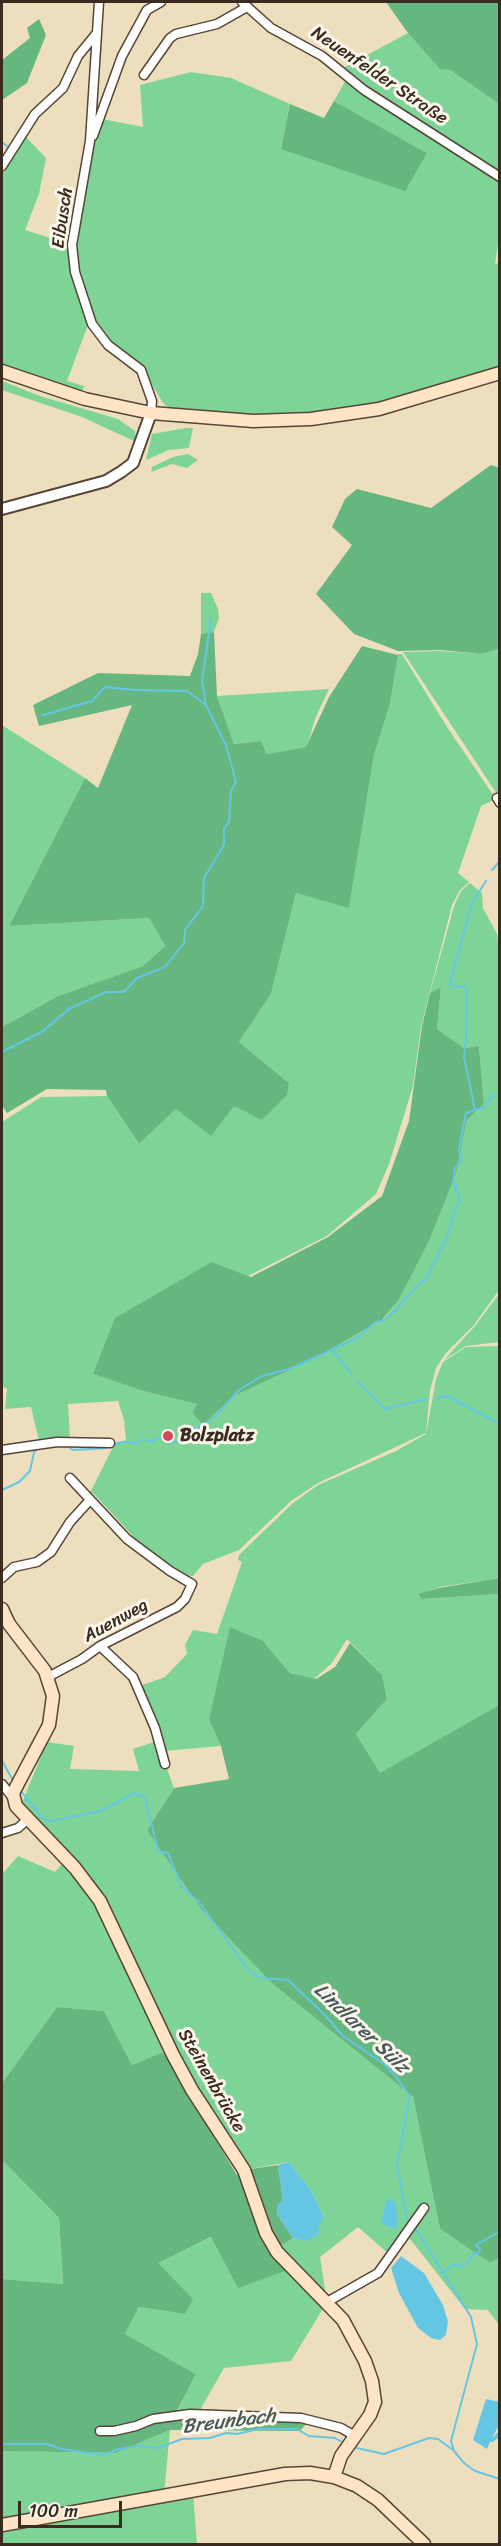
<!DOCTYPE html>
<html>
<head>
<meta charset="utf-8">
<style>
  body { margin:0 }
  #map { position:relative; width:501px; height:2546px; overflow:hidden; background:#eddfbd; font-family:Sriracha,sans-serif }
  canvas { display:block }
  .frame { position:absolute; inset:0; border:3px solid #3b2a1e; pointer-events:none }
  .scale { position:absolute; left:18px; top:2501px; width:104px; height:27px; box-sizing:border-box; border:3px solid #3b2a1e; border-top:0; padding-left:8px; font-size:18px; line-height:21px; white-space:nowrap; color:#3b2a1e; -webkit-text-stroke:4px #fbf7ec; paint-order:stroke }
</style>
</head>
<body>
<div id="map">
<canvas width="501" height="2546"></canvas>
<div class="frame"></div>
<div class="scale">100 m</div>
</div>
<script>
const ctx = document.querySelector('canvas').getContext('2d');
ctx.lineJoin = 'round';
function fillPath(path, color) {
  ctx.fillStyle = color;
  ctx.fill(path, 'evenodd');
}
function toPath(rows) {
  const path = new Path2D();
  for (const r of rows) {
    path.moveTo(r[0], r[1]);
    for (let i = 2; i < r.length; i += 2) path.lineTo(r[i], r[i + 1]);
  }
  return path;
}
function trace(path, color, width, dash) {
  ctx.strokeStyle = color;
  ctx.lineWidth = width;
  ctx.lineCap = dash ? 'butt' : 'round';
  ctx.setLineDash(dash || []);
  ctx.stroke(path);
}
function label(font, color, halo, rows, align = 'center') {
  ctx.font = font + ' Sriracha,sans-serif';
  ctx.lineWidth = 6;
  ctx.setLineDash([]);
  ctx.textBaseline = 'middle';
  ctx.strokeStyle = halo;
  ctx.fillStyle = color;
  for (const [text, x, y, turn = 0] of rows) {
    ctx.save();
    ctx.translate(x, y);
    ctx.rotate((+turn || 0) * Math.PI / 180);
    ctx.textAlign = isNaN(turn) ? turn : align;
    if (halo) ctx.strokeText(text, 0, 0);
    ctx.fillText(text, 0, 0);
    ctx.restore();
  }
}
fillPath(toPath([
  [408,33,440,68,450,70,499,104,499,173,367,90,343,68],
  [191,72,231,78,290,104,281,149,427,153,334,101,346,80,499,181,500,230,495,264,499,263,499,366,480,374,365,407,311,416,261,417,171,410,163,403,142,368,110,344,94,323,77,271,75,246,92,148,102,119,143,127,140,85],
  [24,135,46,158,39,194,25,230,70,244,89,322,67,381,84,386,82,393,2,367,2,168],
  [2,381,40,396,118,419,135,431,136,442,82,417,2,390],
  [186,428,193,428,189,448,169,450,146,460,152,434],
  [188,454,198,460,187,468,172,464,151,472,152,467,173,457],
  [201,593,211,593,218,609,219,618,214,632,201,634],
  [499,649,499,797,403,652,440,651,482,654],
  [398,654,402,654,447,727,496,799,481,806,458,873,469,882,460,890,452,905,421,1027,413,1086,389,1164,376,1194,327,1236,248,1276,212,1262,93,1374,143,1391,198,1404,192,1413,203,1425,234,1396,316,1357,383,1320,398,1299,430,1239,456,1174,467,1120,484,1104,479,1046,464,1048,437,1029,441,987,430,993,454,906,461,891,470,883,482,893,483,908,497,934,499,953,499,1290,474,1325,446,1353,436,1368,430,1391,426,1433,318,1483,291,1501,239,1550,203,1564,193,1576,184,1576,130,1539,132,1535,93,1493,89,1495,115,1443,126,1440,124,1420,118,1401,68,1404,70,1440,39,1441,31,1407,5,1409,7,1389,2,1386,2,1122,41,1097,107,1096,139,1144,176,1109,234,1106,289,1083,239,1042,271,994,296,893,349,907,374,755,390,704],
  [329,689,315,719,307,747,267,754,261,741,234,744,217,696],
  [2,725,85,778,9,926,149,918,165,946,143,966,58,996,2,1027],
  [499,1294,499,1342,466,1346,444,1360,475,1326],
  [499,1346,499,1578,440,1587,418,1595,421,1599,499,1594,499,1705,380,1774,356,1734,387,1699,382,1675,347,1639,332,1663,314,1679,290,1673,263,1641,209,1720,221,1746,163,1751,140,1686,165,1677,187,1654,185,1645,193,1630,217,1634,242,1562,238,1560,239,1555,293,1503,318,1485,396,1451,426,1434,436,1379,443,1362,466,1347],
  [157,1741,174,1788,147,1830,274,1985,413,2097,440,2229,490,2263,499,2257,499,2325,488,2310,465,2309,407,2235,390,2255,358,2227,320,2257,327,2302,291,2361,224,2368,196,2417,173,2420,196,2374,125,2334,139,2307,185,2314,157,2263,212,2237,285,2271,272,2251,293,2238,305,2241,323,2215,312,2192,289,2162,244,2170,192,2090,106,1915,163,2052,132,2065,104,2011,57,2007,2,2083,2,1870,4,1872,18,1856,55,1872,66,1859,21,1805,47,1742,74,1746,70,1769,139,1771,133,1749],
  [2,2160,59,2218,63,2284,2,2279],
  [170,2430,164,2495,2,2522,2,2451,116,2453],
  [193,2493,197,2544,2,2544,2,2528]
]), '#7ed497');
fillPath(toPath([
  [386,2,499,2,499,104,450,70,440,69,408,33],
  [39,19,46,35,27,83,2,100,2,60,30,38,27,28],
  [334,101,427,153,405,191,281,149,290,104,324,118],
  [491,465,500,468,499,649,482,654,440,650,398,651,354,634,316,594,352,545,332,527,345,499,357,489,431,508],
  [214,632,217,696,234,744,261,741,267,754,306,747,329,697,362,646,398,655,390,704,374,755,349,908,296,893,271,994,239,1042,289,1083,287,1095,262,1120,234,1106,211,1136,176,1109,139,1144,107,1096,106,1090,47,1089,7,1113,2,1105,2,1027,58,996,143,966,165,946,149,918,9,926,85,778,98,788,132,705,39,726,33,705,98,673,190,676,198,654,201,634],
  [441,987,437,1029,464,1048,479,1046,484,1104,467,1120,456,1174,430,1239,399,1299,382,1320,317,1357,234,1396,203,1425,192,1413,197,1404,143,1391,93,1374,115,1318,212,1262,251,1277,328,1237,382,1196,409,1121,422,1026,430,993],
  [499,1578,499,1594,421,1599,418,1594,439,1588],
  [230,1627,263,1641,290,1673,316,1679,335,1667,350,1643,382,1675,387,1699,356,1734,380,1773,499,1705,500,2257,490,2263,440,2229,413,2097,274,1985,202,1910,147,1830,174,1788,229,1779,221,1746,209,1720],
  [57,2007,104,2011,132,2065,163,2052,237,2175,244,2170,278,2165,283,2201,277,2214,293,2238,272,2251,285,2271,238,2288,211,2237,158,2263,193,2299,185,2314,139,2307,125,2334,196,2374,173,2419,196,2417,295,2420,307,2423,300,2431,170,2430,116,2453,2,2451,2,2279,63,2284,59,2218,2,2160,2,2083]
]), '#66b680');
fillPath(toPath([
  [289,2162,312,2192,323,2215,317,2236,305,2241,293,2238,277,2214,277,2204,283,2201,278,2165],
  [390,2198,396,2203,398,2228,391,2228,381,2223,387,2200],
  [401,2256,424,2273,443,2305,448,2322,446,2335,440,2340,431,2338,418,2328,399,2293,391,2268],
  [486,2399,500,2402,499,2425,492,2438,499,2431,499,2437,493,2442,490,2442,487,2449,473,2440]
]), '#65c6e4');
trace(toPath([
  [2,142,9,148],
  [206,705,202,681,211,619],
  [492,870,500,861],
  [2,1052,43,1031,69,1009,106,992,124,992,137,978,165,967,184,943,185,930,203,906,204,878,224,845,224,828,229,822,231,791,236,782,226,745,206,705,187,691,134,690,105,687,92,701,43,715],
  [475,1110,464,1057,466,1038,467,988,464,986,454,987,450,984,472,903,486,881],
  [332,1350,351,1373],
  [357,1381,385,1409,426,1399],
  [437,1398,447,1396,500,1424],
  [116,1444,122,1442,137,1443,143,1439,153,1442,157,1438,180,1443,188,1438,191,1431,214,1418,239,1390,262,1376,292,1368,355,1339,376,1322,382,1321,393,1313,420,1283,425,1281,448,1235,456,1206,460,1202,459,1194,455,1190,457,1186,453,1185,455,1167,462,1160,459,1150,466,1113,485,1107,491,1097,500,1095],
  [66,1445,73,1450,106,1448],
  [2,1490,19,1482,30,1471,34,1452,37,1449],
  [2,1761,14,1782],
  [19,1789,44,1819,52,1821,101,1811,134,1793,145,1797,158,1851,168,1853,182,1887,199,1902,249,1971,261,1978,288,1980,324,2014,343,2036,384,2064,395,2075,410,2097,397,2165,407,2218,411,2223],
  [415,2228,471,2317,477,2344,451,2441,454,2451,464,2463,475,2471,500,2479],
  [444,2272,453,2265,463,2266,468,2263,474,2253,478,2254,480,2249,476,2245,500,2231],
  [2,2444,47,2444,61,2449,102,2455,119,2449,139,2446,158,2448,182,2439,210,2438,226,2433,237,2434,259,2429,297,2429,309,2436,335,2438,344,2443],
  [352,2447,384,2454,429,2438,438,2439,453,2450]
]), '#65c6e4', 2);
const minor = toPath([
  [99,2,90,141,72,245,75,272,92,324,108,345,141,370,152,401,151,413],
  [242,2,271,28,322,56,364,90,500,177],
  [144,75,170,38,176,34,217,24,247,7],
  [93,136,122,56,147,10,161,2],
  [2,166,35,114,63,88,78,56,96,34],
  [497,798,500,803],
  [2,1450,57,1442,110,1443],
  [2,1578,14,1567,37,1562,51,1552,70,1522,90,1500],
  [100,1646,133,1677,155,1728,165,1764],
  [48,1677,82,1659,100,1646,177,1607,185,1599,192,1584,170,1571,127,1539,70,1478],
  [2,1784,13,1798],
  [2,1833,18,1828,27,1820],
  [327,2302,378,2273,424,2208],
  [100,2431,114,2431,136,2426,153,2419,190,2414,301,2418,341,2428,355,2436]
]);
const tertiary = toPath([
  [2,509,106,481,121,472,133,463,151,413]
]);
const secondary = toPath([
  [2,371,85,399,151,413,253,421,311,419,379,409,500,373],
  [2,1609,9,1624,45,1671,53,1696,49,1725,13,1793,16,1806,75,1868,100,1901,173,2055,192,2090,244,2170,266,2233,277,2252,343,2320,365,2361,372,2381,375,2402,370,2415,341,2456,334,2477],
  [2,2525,285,2474,310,2473,334,2477,357,2486,378,2500,424,2544]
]);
trace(minor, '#564536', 11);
trace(tertiary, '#564536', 14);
trace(secondary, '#564536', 15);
trace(minor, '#fff', 8);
trace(tertiary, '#fff', 10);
trace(secondary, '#ffe4c6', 12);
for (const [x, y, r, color] of [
  [168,1436,6,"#d1495b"]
]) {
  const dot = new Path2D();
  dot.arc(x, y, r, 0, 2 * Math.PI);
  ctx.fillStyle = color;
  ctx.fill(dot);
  trace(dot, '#fbf7ec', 2);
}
label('18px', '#3b2a1e', '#fbf7ec', [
  ["Neuenfelder Straße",379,76,34],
  ["Eibusch",63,218,-82],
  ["Auenweg",116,1621,-29],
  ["Steinenbrücke",211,2081,60]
]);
label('bold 18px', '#3b2a1e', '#fbf7ec', [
  ["Bolzplatz",180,1436]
], 'left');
label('italic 20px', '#485959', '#fbf7ec', [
  ["Lindlarer Sülz",361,2029,43],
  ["Breunbach",229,2422,-7]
]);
</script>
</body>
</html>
